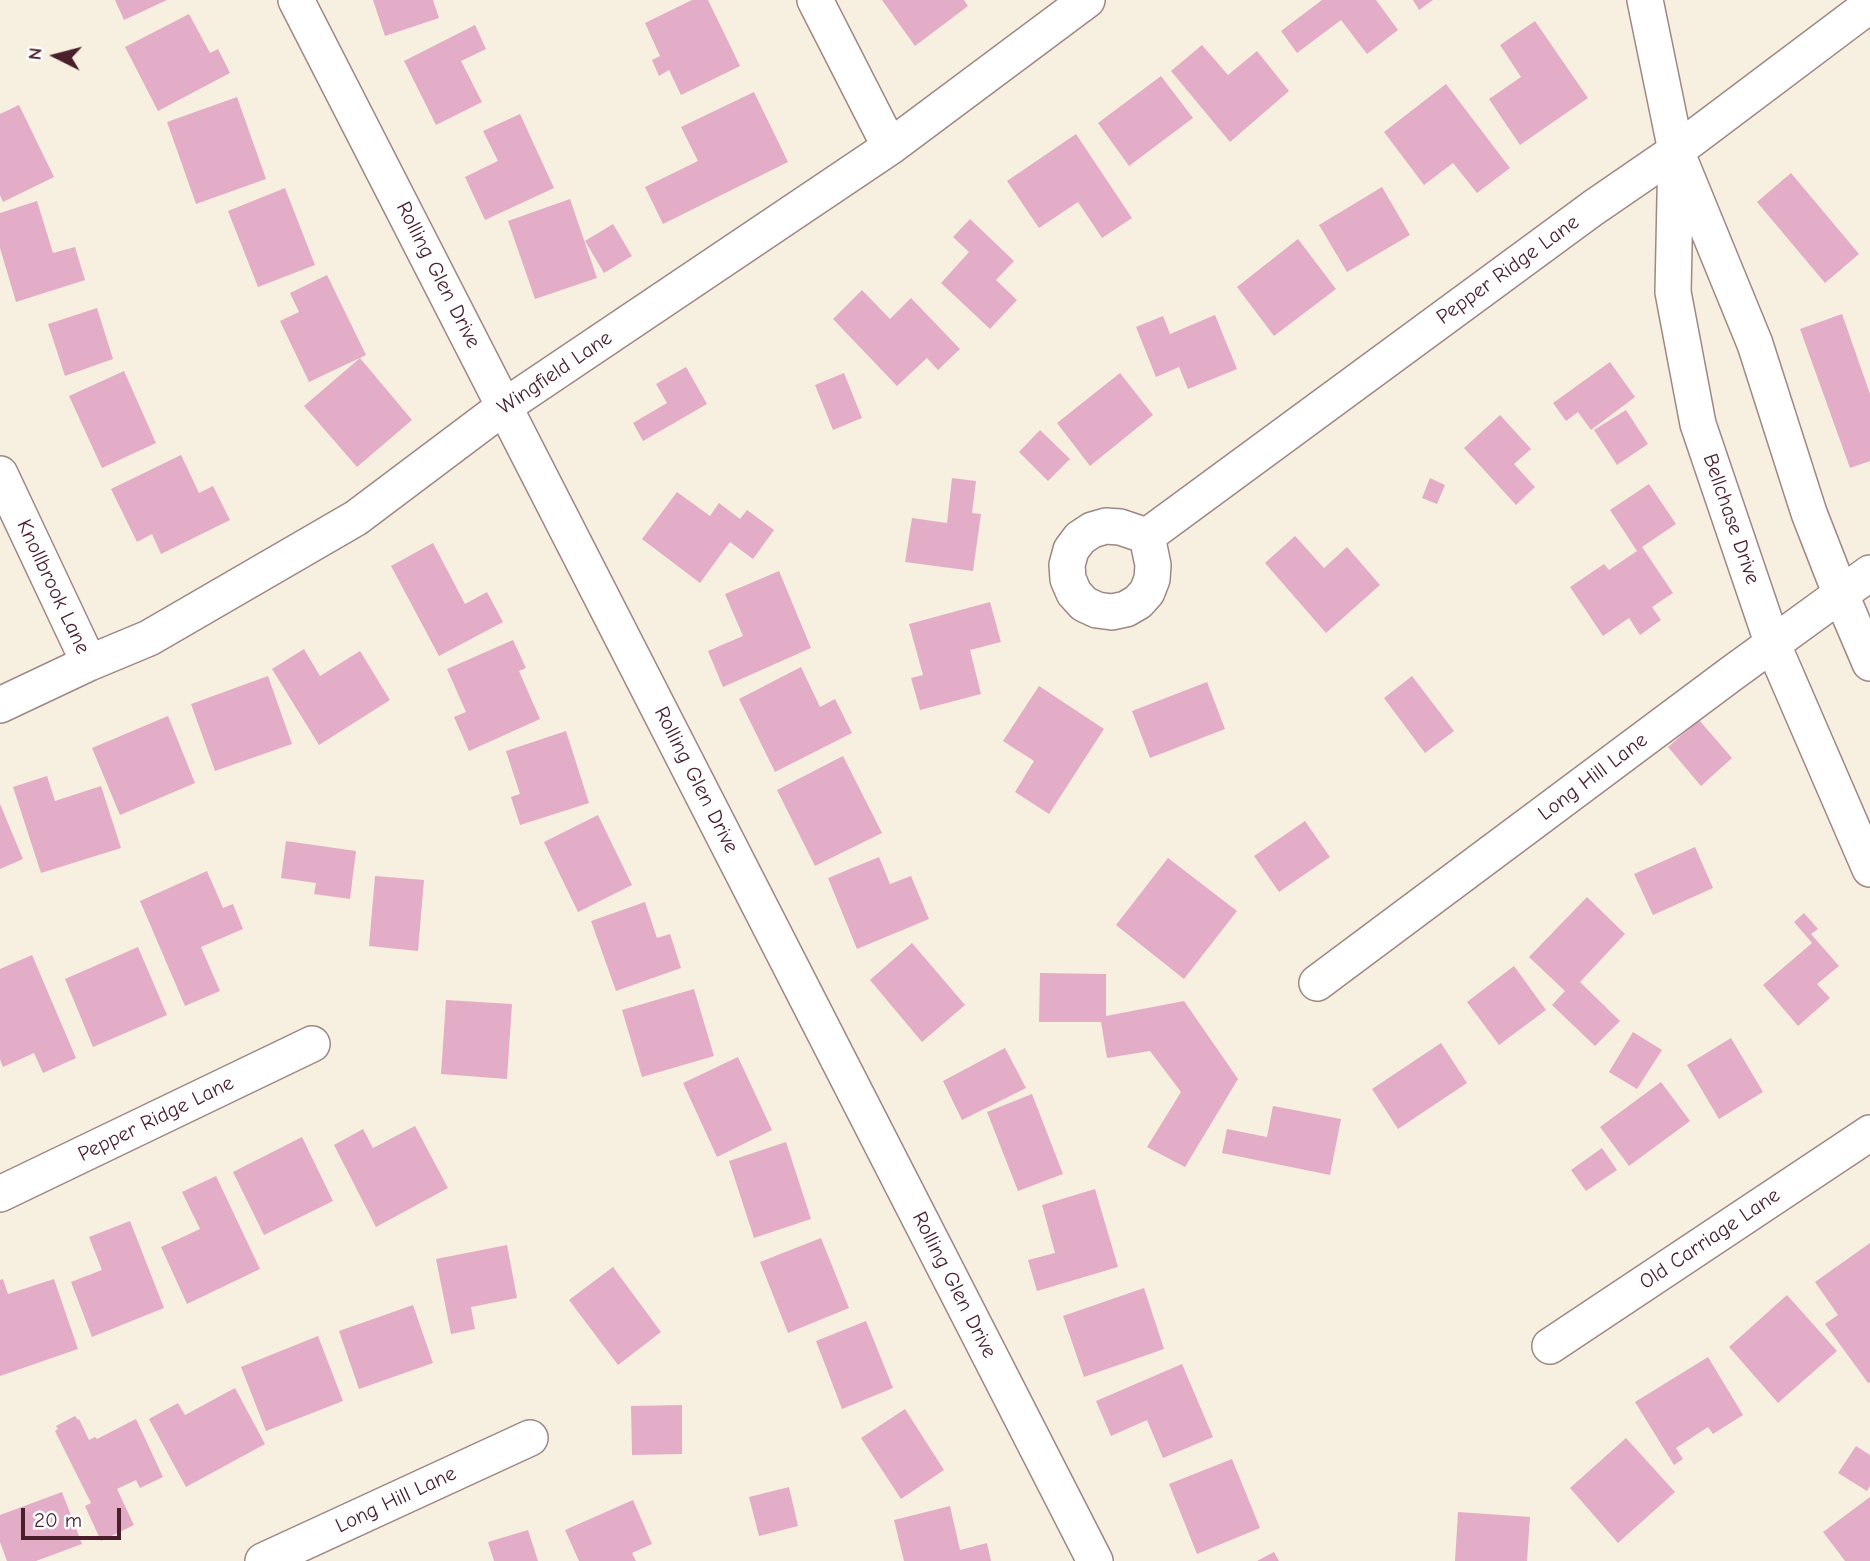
<!DOCTYPE html>
<html>
<head>
<meta charset="utf-8">
<style>
  body { margin:0 }
  #map { position:relative; width:1870px; height:1561px; overflow:hidden; background:#f7efdf; font-family:"Comic Neue",sans-serif }
  canvas { display:block }
  .north { position:absolute; left:21px; top:21px; width:70px; height:70px; -webkit-text-stroke:5px #fff; paint-order:stroke; rotate:276deg; font-size:19px; font-weight:700; line-height:28px; text-align:center; color:#4a1f2b }
  .north::after { content:''; display:block; margin:auto; width:24px; height:32px; background:#4a1f2b; clip-path:polygon(50% 0,100% 100%,50% 72%,0 100%) }
  .scale { position:absolute; left:21px; top:1508px; width:100px; height:32px; box-sizing:border-box; border:4px solid #4a1f2b; border-top:0; padding-left:9px; font-size:21px; line-height:24px; white-space:nowrap; color:#4a1f2b; -webkit-text-stroke:5px #fff; paint-order:stroke }
</style>
</head>
<body>
<div id="map">
<canvas width="1870" height="1561"></canvas>
<div class="north">N</div>
<div class="scale">20 m</div>
</div>
<script>
const ctx = document.querySelector('canvas').getContext('2d');
ctx.lineJoin = 'round';
function fillPath(path, color) {
  ctx.fillStyle = color;
  ctx.fill(path, 'evenodd');
}
function toPath(rows) {
  const path = new Path2D();
  for (const r of rows) {
    path.moveTo(r[0], r[1]);
    for (let i = 2; i < r.length; i += 2) path.lineTo(r[i], r[i + 1]);
  }
  return path;
}
function trace(path, color, width, dash) {
  ctx.strokeStyle = color;
  ctx.lineWidth = width;
  ctx.lineCap = dash ? 'butt' : 'round';
  ctx.setLineDash(dash || []);
  ctx.stroke(path);
}
function label(font, color, halo, rows, align = 'center') {
  ctx.font = font + ' "Comic Neue",sans-serif';
  ctx.lineWidth = 5;
  ctx.setLineDash([]);
  ctx.textBaseline = 'middle';
  ctx.strokeStyle = halo;
  ctx.fillStyle = color;
  for (const [text, x, y, turn = 0] of rows) {
    ctx.save();
    ctx.translate(x, y);
    ctx.rotate((+turn || 0) * Math.PI / 180);
    ctx.textAlign = isNaN(turn) ? turn : align;
    if (halo) ctx.strokeText(text, 0, 0);
    ctx.fillText(text, 0, 0);
    ctx.restore();
  }
}
fillPath(toPath([
  [115,0,167,0,124,20],
  [373,0,433,0,439,18,385,36],
  [692,0,708,0,740,66,681,95,669,70,659,76,652,60,660,56,645,23],
  [882,0,964,0,968,6,915,46],
  [1322,0,1376,0,1398,30,1367,54,1341,20,1297,53,1281,31],
  [1413,0,1433,0,1419,10],
  [189,14,210,53,218,49,230,73,158,111,125,47],
  [1535,21,1588,98,1520,145,1489,99,1521,77,1500,45],
  [475,25,486,49,461,61,482,102,436,125,404,61],
  [1202,45,1228,75,1257,51,1289,91,1230,142,1171,71],
  [1161,76,1193,118,1129,166,1098,123],
  [1446,84,1510,168,1477,193,1453,163,1424,185,1384,132],
  [754,92,788,162,663,224,645,187,698,161,681,127],
  [237,97,266,179,196,204,167,122],
  [19,105,54,177,3,202,0,195,0,114],
  [520,114,554,188,485,220,465,177,498,161,483,131],
  [1076,134,1132,218,1102,238,1078,202,1039,228,1007,181],
  [1791,173,1859,254,1825,283,1757,202],
  [1382,187,1410,235,1347,272,1319,225],
  [285,188,315,265,258,287,228,211],
  [570,199,597,278,535,299,508,221],
  [37,201,53,253,75,247,85,280,16,302,0,248,0,213],
  [970,219,1014,261,996,280,1017,300,990,329,941,283,969,252,953,237],
  [613,224,632,256,604,273,585,241],
  [1298,239,1336,289,1274,336,1237,287],
  [327,275,366,355,309,382,280,321,299,312,290,293],
  [862,290,890,319,911,298,960,349,938,370,927,358,897,386,833,319],
  [97,308,113,359,65,376,48,324],
  [1842,314,1870,394,1870,461,1850,468,1800,329],
  [1215,315,1237,369,1188,389,1179,367,1156,377,1136,327,1163,316,1170,334],
  [360,358,412,420,357,467,304,406],
  [1610,362,1635,397,1591,430,1578,412,1566,421,1553,403],
  [686,367,707,404,643,441,633,423,667,403,656,384],
  [124,371,156,443,102,468,69,396],
  [844,373,862,418,833,430,815,385],
  [1120,373,1153,415,1090,466,1057,423],
  [1626,410,1648,444,1617,465,1594,430],
  [1500,415,1531,449,1514,464,1535,487,1516,505,1464,448],
  [1040,430,1070,459,1048,481,1019,452],
  [181,455,199,493,213,486,230,520,161,554,152,534,137,542,111,489],
  [952,478,976,481,972,513,981,514,973,571,905,562,912,518,947,523],
  [1430,478,1445,485,1437,504,1422,498],
  [1649,484,1676,524,1642,547,1673,593,1652,607,1661,620,1640,635,1629,618,1603,636,1570,587,1604,564,1609,570,1637,551,1610,510],
  [677,492,710,516,719,503,740,519,747,510,774,530,753,559,730,542,700,583,642,539],
  [1295,536,1324,568,1347,547,1380,585,1326,633,1265,563],
  [433,543,465,604,487,592,503,622,439,656,391,566],
  [779,571,811,648,723,687,708,651,743,636,725,594],
  [990,602,1001,642,970,650,981,694,920,710,911,678,923,675,909,624],
  [513,640,526,668,519,671,540,719,469,751,454,717,466,712,447,669],
  [304,649,320,676,360,651,390,700,319,745,272,669],
  [801,667,820,707,835,699,852,733,775,772,739,699],
  [268,676,292,744,215,771,191,704],
  [1412,676,1454,731,1425,753,1384,698],
  [1207,682,1225,729,1150,758,1132,711],
  [1039,686,1104,729,1049,814,1015,792,1034,761,1003,741],
  [168,716,195,783,120,815,92,748],
  [1699,720,1732,758,1701,786,1668,747],
  [566,731,589,803,520,825,511,797,520,794,506,751],
  [843,756,882,833,815,866,777,790],
  [47,776,55,801,101,786,121,848,41,873,13,787],
  [0,804,23,859,0,869],
  [598,815,632,885,578,912,544,842],
  [1305,821,1330,857,1279,892,1254,856],
  [286,841,356,851,350,899,314,894,316,883,281,878],
  [1695,847,1713,888,1653,915,1634,874],
  [879,857,890,884,911,876,929,919,857,949,828,878],
  [1168,858,1237,911,1184,979,1116,925],
  [207,871,223,908,233,904,243,929,201,947,220,991,185,1006,140,901],
  [375,876,424,880,418,951,369,946],
  [1587,897,1625,934,1580,982,1620,1021,1595,1046,1552,1005,1565,991,1529,957],
  [645,902,657,938,670,934,681,968,616,991,591,921],
  [1804,913,1818,929,1811,934,1839,966,1817,984,1830,998,1798,1026,1763,985,1812,943,1794,922],
  [912,943,965,1005,922,1042,870,980],
  [138,947,167,1015,93,1047,65,979],
  [32,955,76,1058,43,1073,34,1053,3,1067,0,1059,0,969],
  [1514,966,1546,1010,1499,1045,1467,1002],
  [1040,973,1106,974,1106,1016,1184,1001,1238,1079,1185,1167,1147,1147,1181,1092,1150,1051,1107,1058,1101,1022,1039,1022],
  [694,989,714,1056,642,1077,622,1010],
  [446,1000,512,1004,507,1079,441,1074],
  [1633,1032,1662,1050,1637,1089,1609,1072],
  [1731,1038,1763,1092,1719,1119,1687,1065],
  [1441,1043,1467,1083,1398,1129,1372,1089],
  [1005,1048,1026,1088,962,1120,943,1081],
  [738,1057,772,1130,717,1157,683,1083],
  [1661,1082,1690,1121,1629,1166,1600,1127],
  [1032,1094,1063,1174,1018,1191,987,1112],
  [1273,1106,1341,1119,1330,1175,1222,1153,1227,1129,1267,1137],
  [415,1126,448,1188,376,1227,334,1145,363,1129,373,1148],
  [302,1137,333,1201,264,1235,233,1172],
  [786,1142,811,1219,754,1238,729,1161],
  [1602,1148,1617,1170,1586,1191,1571,1170],
  [216,1176,260,1269,187,1304,161,1247,200,1229,182,1192],
  [1095,1189,1118,1267,1037,1291,1028,1260,1055,1253,1042,1205],
  [130,1221,164,1308,92,1337,71,1282,102,1270,89,1237],
  [821,1238,849,1308,788,1333,760,1262],
  [1870,1243,1870,1382,1868,1383,1825,1324,1838,1315,1815,1282],
  [507,1245,517,1298,471,1307,475,1329,451,1334,436,1259],
  [613,1267,661,1332,618,1365,569,1300],
  [3,1279,8,1294,54,1279,78,1349,0,1376,0,1280],
  [1144,1288,1164,1349,1084,1377,1063,1316],
  [1787,1295,1837,1351,1778,1403,1729,1347],
  [413,1305,433,1363,359,1389,339,1331],
  [866,1321,893,1388,842,1409,816,1341],
  [318,1336,343,1401,266,1431,241,1367],
  [1708,1357,1743,1415,1713,1434,1708,1427,1676,1448,1683,1459,1674,1465,1635,1402],
  [1182,1364,1213,1437,1163,1458,1147,1420,1111,1436,1096,1401],
  [235,1388,265,1444,186,1487,149,1419,178,1403,185,1415],
  [682,1405,682,1454,632,1455,631,1406],
  [905,1409,944,1470,901,1499,861,1438],
  [75,1416,78,1420,79,1419,89,1440,95,1437,97,1439,136,1419,163,1477,140,1488,136,1480,117,1489,134,1525,101,1541,85,1506,91,1503,55,1431,58,1429,56,1426],
  [1626,1438,1675,1492,1618,1543,1570,1488],
  [1856,1446,1870,1455,1870,1486,1867,1491,1838,1473],
  [1232,1459,1260,1528,1197,1554,1169,1484],
  [789,1487,798,1526,759,1536,749,1497],
  [62,1492,82,1544,36,1561,7,1561,0,1542,0,1515],
  [1870,1497,1870,1561,1845,1561,1823,1532],
  [633,1500,652,1544,632,1553,636,1561,579,1561,565,1530],
  [950,1506,960,1550,987,1543,991,1561,904,1561,894,1520],
  [1458,1512,1530,1517,1527,1561,1455,1561],
  [528,1530,538,1561,494,1561,488,1542],
  [1274,1552,1279,1561,1257,1561]
]), '#e4adc7');
const minor = toPath([
  [296,0,1095,1561],
  [815,0,890,147],
  [1645,0,1676,151,1755,344,1809,513,1841,595,1870,663],
  [1676,151,1673,292,1698,424,1773,645,1870,869],
  [0,474,89,663],
  [1106,526,1120,527,1147,536,1153,565,1152,579,1147,592,1138,602,1126,609,1112,612,1097,610,1084,604,1074,593,1068,579,1067,565,1071,550,1080,538,1092,530,1106,526],
  [1147,536,1593,208,1676,151,1870,5],
  [0,705,89,663,149,638,356,518,505,406,890,147,1087,0],
  [1317,983,1731,674,1870,573],
  [0,1194,312,1044],
  [1550,1346,1870,1133],
  [263,1561,530,1438]
]);
trace(minor, '#a08785', 38);
trace(minor, '#fff', 35);
label('21px', '#4a1f2b', '#fff', [
  ["Pepper Ridge Lane",1508,270,-36],
  ["Rolling Glen Drive",438,275,63],
  ["Wingfield Lane",555,373,-34],
  ["Bellchase Drive",1731,519,71],
  ["Knollbrook Lane",53,587,65],
  ["Long Hill Lane",1593,777,-37],
  ["Rolling Glen Drive",696,780,63],
  ["Pepper Ridge Lane",156,1119,-26],
  ["Old Carriage Lane",1710,1239,-34],
  ["Rolling Glen Drive",954,1285,63],
  ["Long Hill Lane",396,1500,-25]
]);
</script>
</body>
</html>
